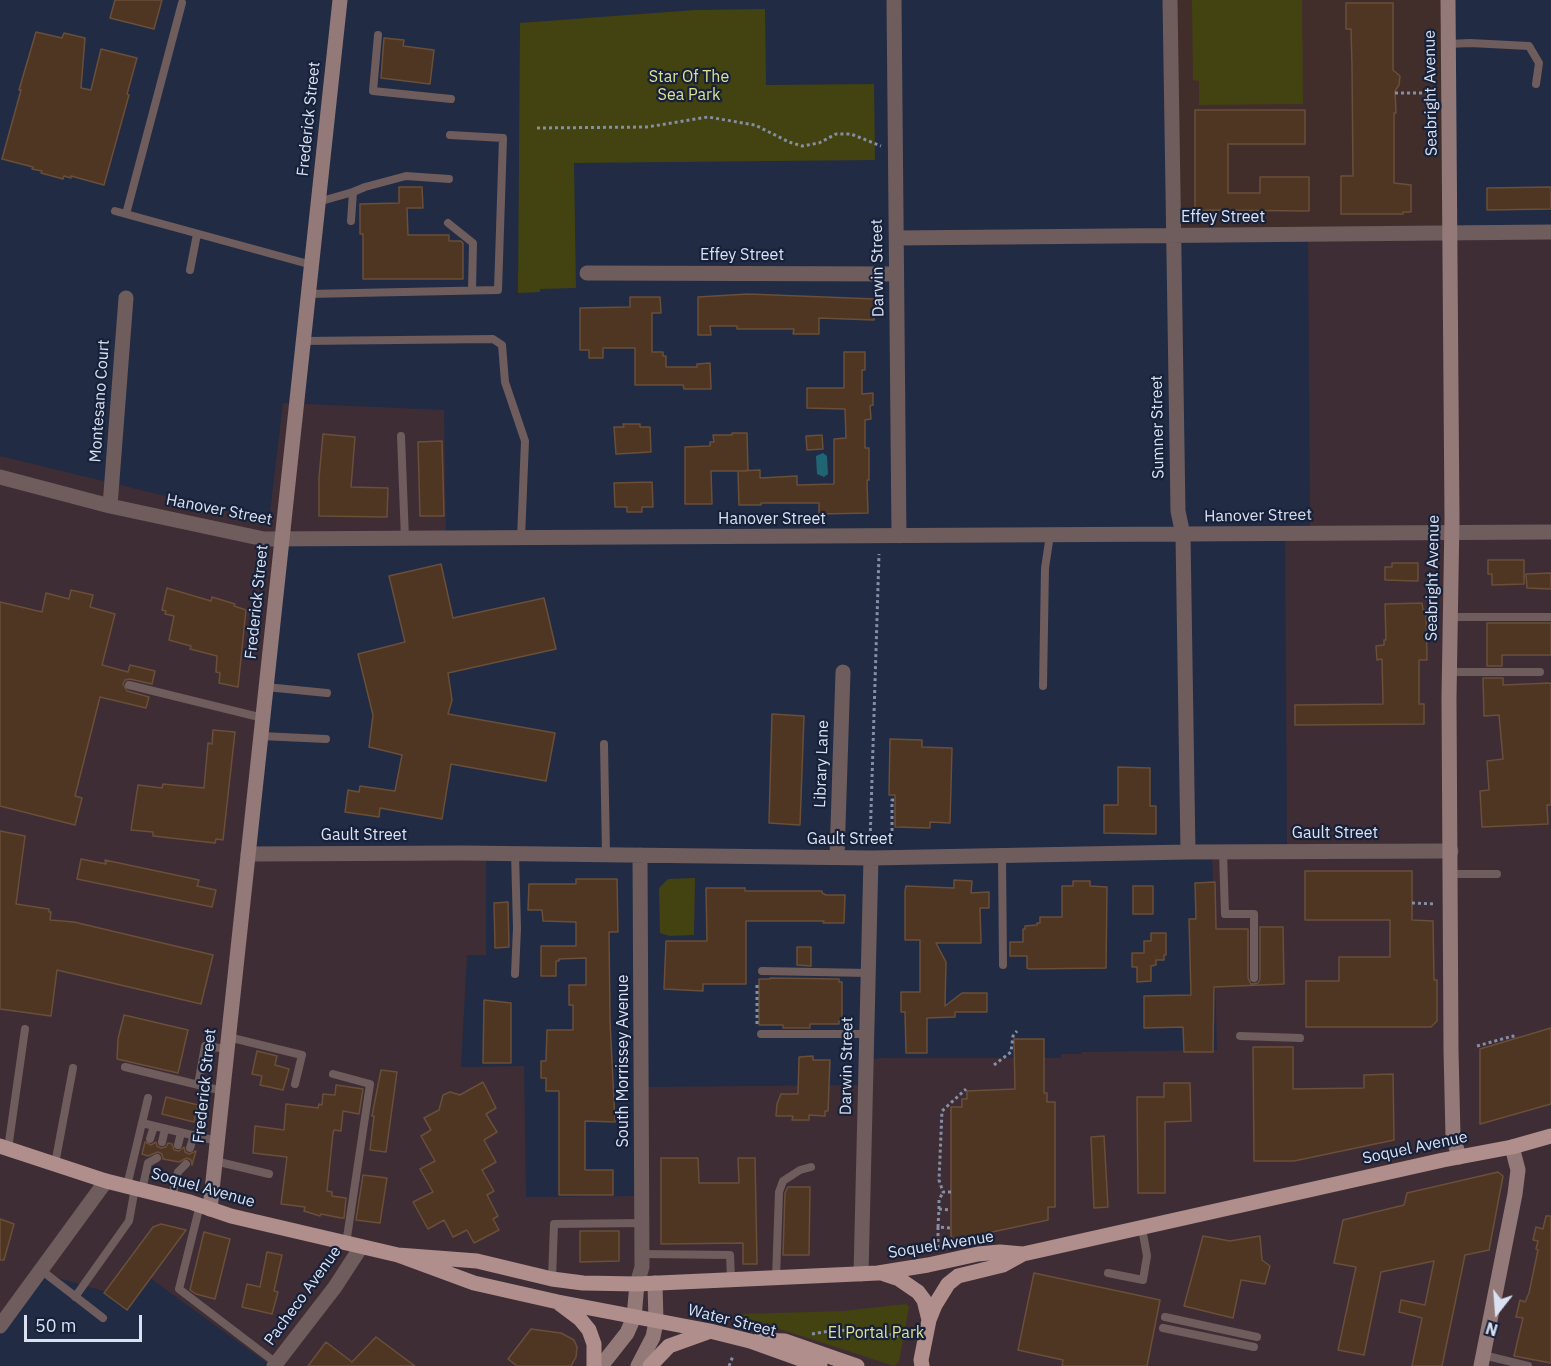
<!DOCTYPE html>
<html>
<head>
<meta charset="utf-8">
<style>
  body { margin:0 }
  #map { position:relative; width:1551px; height:1366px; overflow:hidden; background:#212b44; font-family:"IBM Plex Sans",sans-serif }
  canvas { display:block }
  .north { position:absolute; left:1467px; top:1282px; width:60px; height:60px; -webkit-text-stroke:4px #172139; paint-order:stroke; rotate:197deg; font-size:16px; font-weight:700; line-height:24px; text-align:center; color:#dae2f2 }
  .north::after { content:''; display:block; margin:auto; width:21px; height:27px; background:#dae2f2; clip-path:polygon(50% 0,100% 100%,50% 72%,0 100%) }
  .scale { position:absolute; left:24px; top:1315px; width:118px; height:27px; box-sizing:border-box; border:3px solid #dae2f2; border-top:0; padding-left:8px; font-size:18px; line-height:21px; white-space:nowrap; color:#dae2f2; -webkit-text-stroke:4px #172139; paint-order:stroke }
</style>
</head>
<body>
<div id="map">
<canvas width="1551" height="1366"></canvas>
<div class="north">N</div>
<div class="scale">50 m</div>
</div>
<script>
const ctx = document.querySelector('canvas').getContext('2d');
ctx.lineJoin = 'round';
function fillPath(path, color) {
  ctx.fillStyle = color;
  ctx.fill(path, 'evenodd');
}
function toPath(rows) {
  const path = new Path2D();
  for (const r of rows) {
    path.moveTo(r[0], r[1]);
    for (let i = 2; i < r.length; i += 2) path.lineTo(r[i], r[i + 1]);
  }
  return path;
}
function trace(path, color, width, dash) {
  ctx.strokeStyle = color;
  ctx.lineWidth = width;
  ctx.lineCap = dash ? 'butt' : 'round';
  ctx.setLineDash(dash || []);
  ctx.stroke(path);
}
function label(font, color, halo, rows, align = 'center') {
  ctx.font = font + ' "IBM Plex Sans",sans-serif';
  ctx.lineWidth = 4.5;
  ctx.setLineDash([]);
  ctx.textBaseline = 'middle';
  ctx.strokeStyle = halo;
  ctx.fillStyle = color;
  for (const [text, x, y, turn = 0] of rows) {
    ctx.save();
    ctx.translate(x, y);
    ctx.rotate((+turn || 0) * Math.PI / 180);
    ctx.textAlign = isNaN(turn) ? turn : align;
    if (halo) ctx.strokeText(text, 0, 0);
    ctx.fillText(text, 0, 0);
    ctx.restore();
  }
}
fillPath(toPath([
  [1551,229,1551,1366,271,1366,146,1275,128,1298,37,1272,0,1323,0,456,269,521,283,403,444,410,446,536,283,538,248,852,486,850,486,955,467,955,461,1067,524,1066,526,1197,640,1196,639,1087,863,1085,864,1060,883,1058,1061,1058,1061,1054,1082,1054,1082,1052,1217,1050,1212,851,1287,849,1285,530,1310,530,1308,230]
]), '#3f2d36');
fillPath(toPath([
  [1170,0,1447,0,1448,229,1172,231]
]), '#412e2b');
fillPath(toPath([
  [1192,0,1302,0,1303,104,1199,105,1199,81,1193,80],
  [765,9,766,85,874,84,875,160,574,163,576,288,540,289,540,292,518,293,520,23,695,10],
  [695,878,694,935,670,936,660,933,659,888,668,879],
  [906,1304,909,1307,899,1362,894,1366,740,1316,741,1314,843,1311]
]), '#424311');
fillPath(toPath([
  [823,453,827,456,828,474,824,477,817,474,816,456]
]), '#1f6574');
const building = toPath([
  [115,0,162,0,154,29,110,18,115,0],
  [1346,3,1393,3,1393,70,1400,76,1399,85,1395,91,1396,113,1394,113,1394,183,1411,185,1411,212,1403,212,1403,214,1341,214,1341,176,1353,176,1352,66,1351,29,1346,29,1346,3],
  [36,32,62,38,64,33,85,38,81,88,91,90,101,49,137,58,127,94,129,95,104,185,71,176,71,178,64,176,63,179,41,173,42,171,32,169,33,167,2,159,21,90,19,90,36,32],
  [384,38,404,40,403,46,434,50,430,84,381,78,384,38],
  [1195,110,1305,110,1305,144,1228,144,1228,193,1260,193,1260,177,1309,177,1309,211,1212,210,1195,211,1195,110],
  [399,187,422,187,423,208,407,208,408,235,449,235,449,241,461,241,463,243,463,279,363,279,363,234,360,234,360,204,399,203,399,187],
  [1551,187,1551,209,1487,210,1487,188,1551,187],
  [748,294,875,299,874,320,819,318,819,334,793,334,794,329,737,329,737,326,710,326,711,335,698,335,698,297,748,294],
  [630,297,660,297,661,313,652,313,652,352,663,352,663,356,666,356,666,367,697,367,697,364,710,363,711,389,684,389,683,385,635,385,635,348,603,348,603,358,589,358,589,350,580,350,580,308,630,307,630,297],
  [844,352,865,352,865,370,862,370,862,394,873,393,873,405,870,406,871,419,865,420,865,448,869,448,869,480,867,480,868,513,819,514,819,503,761,503,761,505,739,505,738,471,760,470,760,478,797,476,797,485,834,484,834,439,846,438,845,409,807,408,807,388,844,388,844,352],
  [623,424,640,424,640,427,650,427,651,452,616,454,614,427,624,427,623,424],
  [732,433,747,433,748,471,711,471,712,504,685,504,685,447,710,446,710,442,714,442,713,435,732,435,732,433],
  [323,434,355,437,351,487,388,488,387,517,319,516,319,478,323,434],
  [822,435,823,449,807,450,806,436,822,435],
  [442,441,444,516,420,516,418,442,442,441],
  [652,482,653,507,642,507,642,512,627,512,627,507,615,507,614,483,652,482],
  [1488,560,1524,560,1524,584,1492,585,1492,574,1488,574,1488,560],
  [1392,563,1418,563,1418,581,1385,580,1385,567,1392,567,1392,563],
  [441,564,453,618,544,598,556,649,448,673,452,700,448,714,555,733,546,781,451,764,442,819,380,808,379,817,345,812,348,790,359,792,360,786,395,791,402,755,369,747,373,715,358,654,405,642,389,576,441,564],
  [1551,573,1551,589,1527,588,1526,574,1551,573],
  [167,588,211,601,212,597,235,604,234,606,246,610,238,687,219,683,220,673,216,672,217,656,190,649,191,646,169,640,174,616,165,614,166,611,162,610,167,588],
  [71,590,93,595,90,607,115,614,102,665,128,672,130,665,155,671,152,684,130,679,125,680,123,684,127,691,149,697,146,708,100,697,75,796,82,798,75,825,0,806,0,602,42,612,46,593,69,599,71,590],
  [1422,603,1423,610,1426,610,1427,660,1419,660,1419,704,1424,704,1424,724,1295,725,1295,705,1383,704,1382,659,1377,660,1376,646,1384,645,1384,640,1386,640,1385,604,1422,603],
  [1487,623,1551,623,1551,655,1502,655,1502,666,1487,666,1487,623],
  [1483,678,1503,678,1503,685,1551,683,1551,805,1547,805,1548,824,1482,827,1480,791,1489,790,1487,761,1503,759,1499,715,1484,716,1483,678],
  [772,714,804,716,800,825,769,823,772,714],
  [213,730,235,732,223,840,216,839,215,843,153,836,153,832,131,830,138,785,162,788,163,784,204,788,208,743,212,744,213,730],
  [890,739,922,740,922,747,952,748,950,823,930,822,930,828,895,827,895,795,889,795,890,739],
  [1118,767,1150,768,1150,806,1156,806,1156,834,1104,833,1104,805,1118,805,1118,767],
  [0,831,25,836,16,904,49,909,49,912,51,912,50,920,74,922,213,955,201,1004,57,970,51,1016,0,1009,0,831],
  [81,859,106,864,105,860,199,880,197,886,216,890,212,907,77,879,81,859],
  [1305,871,1412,871,1412,920,1433,921,1434,980,1437,980,1437,1021,1431,1027,1306,1027,1306,981,1339,981,1339,957,1390,957,1390,920,1305,920,1305,871],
  [576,879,617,879,618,932,609,932,610,1021,615,1122,585,1121,585,1170,613,1170,613,1195,559,1195,559,1091,546,1091,546,1078,541,1078,541,1061,546,1061,547,1030,573,1030,573,1005,569,1005,569,985,586,985,586,958,559,959,559,961,556,961,556,976,541,976,541,946,576,946,576,922,543,921,542,910,528,910,529,884,576,884,576,879],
  [954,880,972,881,971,893,989,892,989,908,980,908,981,943,936,943,946,962,945,1006,962,993,987,993,987,1012,955,1012,955,1017,927,1018,927,1053,906,1053,905,1012,901,1012,901,992,920,992,920,940,905,940,905,891,906,886,954,888,954,880],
  [1073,881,1090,881,1090,886,1107,887,1106,968,1029,969,1027,968,1027,956,1010,956,1010,942,1023,942,1023,929,1025,929,1025,926,1037,925,1037,923,1040,923,1040,917,1062,917,1062,886,1073,886,1073,881],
  [1215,882,1216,929,1248,929,1248,978,1251,984,1258,983,1260,979,1260,927,1283,927,1284,984,1214,987,1213,1052,1184,1052,1183,1027,1144,1028,1144,996,1191,995,1189,919,1196,919,1195,883,1215,882],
  [1133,886,1153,886,1153,914,1133,914,1133,886],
  [706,888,745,888,745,891,822,891,822,893,826,895,845,895,844,923,823,923,824,921,746,921,746,984,703,984,703,991,664,989,666,941,707,941,706,888],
  [508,902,509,947,495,948,494,903,508,902],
  [1151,933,1166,933,1166,955,1164,955,1164,960,1156,960,1156,965,1151,966,1151,981,1137,982,1137,967,1132,967,1132,953,1144,953,1144,941,1151,941,1151,933],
  [797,947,811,947,811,966,797,965,797,947],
  [770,978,839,979,839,982,842,982,842,1021,839,1021,839,1024,810,1024,810,1028,783,1028,783,1025,759,1025,759,979,770,979,770,978],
  [484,1000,511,1003,511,1063,483,1063,484,1000],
  [124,1015,188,1030,178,1073,117,1059,118,1039,124,1015],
  [1551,1028,1551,1104,1480,1124,1480,1049,1551,1028],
  [1014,1039,1044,1039,1044,1093,1047,1093,1047,1102,1055,1102,1055,1207,1048,1207,1048,1220,955,1240,951,1236,951,1107,962,1107,962,1099,967,1099,967,1091,1015,1089,1014,1039],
  [1253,1047,1293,1047,1293,1089,1364,1088,1364,1075,1393,1074,1394,1140,1294,1161,1254,1161,1253,1047],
  [257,1051,277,1056,275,1065,289,1069,283,1090,260,1085,262,1076,252,1074,257,1051],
  [813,1056,813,1060,830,1060,828,1111,825,1111,825,1116,809,1115,809,1120,792,1120,793,1116,776,1116,777,1104,781,1094,798,1094,799,1057,813,1056],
  [381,1070,397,1072,386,1152,370,1150,374,1116,372,1116,381,1070],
  [483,1082,496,1108,486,1114,497,1132,484,1140,496,1162,482,1170,494,1191,487,1195,498,1216,493,1219,499,1230,474,1243,467,1230,453,1237,444,1220,428,1229,413,1202,433,1192,420,1169,435,1161,421,1136,431,1130,424,1118,439,1110,443,1095,450,1092,460,1095,483,1082],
  [1164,1083,1190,1083,1191,1121,1165,1122,1165,1193,1138,1193,1137,1097,1164,1097,1164,1083],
  [336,1085,363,1089,359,1114,343,1111,341,1131,334,1130,333,1133,327,1191,332,1192,332,1196,346,1198,344,1218,341,1218,321,1214,320,1216,304,1211,305,1207,281,1204,287,1157,253,1153,255,1126,284,1130,286,1104,318,1108,319,1104,322,1105,323,1094,335,1095,336,1085],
  [166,1097,198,1105,194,1122,162,1114,166,1097],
  [1104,1136,1108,1207,1094,1208,1091,1137,1104,1136],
  [145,1142,151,1145,156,1142,157,1146,161,1148,166,1147,168,1143,172,1144,174,1150,179,1151,184,1147,185,1152,189,1154,196,1151,192,1165,191,1160,187,1158,179,1162,163,1159,162,1154,158,1152,148,1156,142,1154,145,1142],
  [661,1158,698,1158,699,1183,739,1183,738,1158,755,1158,757,1264,743,1264,743,1243,661,1244,661,1158],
  [1498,1172,1503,1176,1489,1250,1465,1255,1442,1366,1412,1366,1422,1318,1399,1312,1401,1300,1425,1305,1434,1261,1381,1272,1364,1355,1338,1350,1356,1267,1334,1263,1343,1220,1404,1205,1407,1193,1498,1172],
  [363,1175,387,1178,380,1223,356,1220,363,1175],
  [788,1187,810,1187,809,1255,783,1255,785,1193,788,1187],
  [1546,1216,1551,1216,1551,1363,1514,1356,1523,1318,1516,1317,1520,1300,1525,1302,1529,1293,1538,1250,1536,1249,1538,1241,1533,1240,1536,1227,1543,1229,1546,1216],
  [0,1219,14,1224,4,1260,0,1260,0,1219],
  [161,1224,186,1230,127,1310,104,1293,153,1227,161,1224],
  [580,1231,619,1231,619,1261,580,1262,580,1231],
  [204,1232,230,1239,215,1299,196,1294,190,1290,204,1232],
  [1203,1236,1230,1241,1260,1236,1262,1260,1270,1266,1265,1284,1241,1280,1233,1318,1184,1306,1203,1236],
  [267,1252,282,1255,274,1291,278,1292,272,1314,242,1307,247,1284,260,1287,267,1252],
  [1034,1273,1160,1300,1147,1366,1062,1366,1063,1360,1018,1350,1034,1273],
  [531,1329,561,1333,574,1340,577,1347,576,1357,571,1366,517,1366,508,1359,531,1329],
  [376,1337,415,1366,308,1366,326,1342,352,1362,376,1337]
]);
fillPath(building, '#4f3622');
trace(building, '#694f3a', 1.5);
trace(toPath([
  [1395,93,1426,93],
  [537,128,647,127,708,117,755,125,789,142,802,146,819,143,836,134,851,134,881,146],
  [870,843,879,554],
  [892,843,892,800,895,800],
  [1412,903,1436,904],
  [757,1024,757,982],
  [1477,1046,1513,1036,1513,1039],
  [994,1065,1011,1052,1013,1036,1017,1031],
  [951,1192,943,1192,939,1180,942,1111,966,1089],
  [939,1209,939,1200,943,1192],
  [938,1227,939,1209,951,1210],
  [938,1248,938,1227,951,1228],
  [812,1334,836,1330,877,1332,906,1338],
  [729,1366,733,1356]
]), '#858ea2', 3, [3, 3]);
trace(toPath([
  [378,35,373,91,451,99],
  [1448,44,1470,43,1529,46,1539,63,1536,84],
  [318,202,353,192],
  [115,211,312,265],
  [126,214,182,3],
  [351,221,353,192,365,187,406,176,449,179],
  [448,223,473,243,472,290],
  [190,270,197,234],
  [308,294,498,290,503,138,450,135],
  [303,341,493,339,502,345,505,382,525,441,521,538],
  [401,436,405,539],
  [1450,617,1551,617],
  [1449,672,1540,672],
  [129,685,263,718],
  [1043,686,1045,568,1050,535],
  [266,687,327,693],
  [261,736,326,739],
  [604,744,606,854],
  [1223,852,1225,914,1254,914,1254,978],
  [515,853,517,928,515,974],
  [1002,856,1003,965],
  [1451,874,1497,874],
  [762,971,868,973],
  [761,1034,866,1034],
  [1240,1036,1300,1038],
  [228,1037,302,1055,295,1084],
  [125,1067,223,1091],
  [333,1074,370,1084,346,1244],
  [198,1085,205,1046,227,1049],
  [142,1123,148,1098],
  [150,1139,154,1126],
  [162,1142,165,1129],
  [178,1145,181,1133],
  [190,1148,194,1135],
  [8,1149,25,1029],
  [215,1161,269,1174],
  [55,1164,73,1068],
  [127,1186,142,1123,217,1141],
  [142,1190,148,1163,157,1158],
  [172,1197,178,1172,186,1164],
  [200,1205,179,1289,276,1363],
  [642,1254,730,1255,731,1279],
  [41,1270,103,1318],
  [1108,1273,1143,1280,1147,1256,1142,1228],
  [776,1278,779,1192,783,1181,800,1170,811,1167],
  [552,1279,554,1224,642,1223],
  [75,1297,129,1221,135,1188],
  [1165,1317,1257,1337],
  [1163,1328,1254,1347],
  [1483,1355,1528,1366]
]), '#6e5d5c', 8);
trace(toPath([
  [894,0,899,536],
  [1170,0,1178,511,1183,535,1188,852],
  [896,238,1551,232],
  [587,273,896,274],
  [0,477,110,506,264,539,1551,532],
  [110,506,126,298],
  [248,854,462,853,871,858,1188,852,1451,851],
  [837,857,843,672],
  [861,1274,871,858],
  [637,1284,642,1267,640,855],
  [0,1326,106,1181],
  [274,1366,335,1287,361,1247]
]), '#6e5d5c', 15);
trace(toPath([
  [1448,0,1452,519,1449,697,1451,1050,1453,1136,1459,1157],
  [210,1209,340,0],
  [601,1366,627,1333,634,1317,637,1284],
  [638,1366,653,1337,656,1322,655,1283],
  [1481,1366,1515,1194,1518,1170,1512,1147]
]), '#937977', 15);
trace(toPath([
  [0,1146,106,1181,190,1202,231,1216,398,1255,474,1283,558,1302,710,1331,750,1341,820,1366],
  [398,1255,477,1261,552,1279,583,1283,637,1284,878,1273,928,1265,978,1254,1000,1252,1023,1254,1050,1248,1443,1160,1512,1147,1551,1136],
  [884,1274,899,1279,918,1292,924,1300,929,1320],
  [560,1304,580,1319,589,1330,594,1344,594,1366],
  [759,1340,785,1341,857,1366],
  [650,1366,669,1346,708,1332],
  [922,1366,921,1360,929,1320,935,1305,948,1284,958,1276,1003,1265,1023,1254]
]), '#af8e8c', 15);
label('16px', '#dce090', '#172139', [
  ["Star Of The",689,77],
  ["Sea Park",689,95],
  ["El Portal Park",876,1333]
]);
label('16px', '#dae2f2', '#172139', [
  ["Seabright Avenue",1431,93,-91],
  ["Frederick Street",309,119,-84],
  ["Effey Street",1223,217],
  ["Effey Street",742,255],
  ["Darwin Street",878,268,-91],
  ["Montesano Court",100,401,-86],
  ["Sumner Street",1158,427,-91],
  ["Hanover Street",219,510,11],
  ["Hanover Street",1258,516,-1],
  ["Hanover Street",772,519],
  ["Seabright Avenue",1433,578,-89],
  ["Frederick Street",257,602,-84],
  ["Library Lane",822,764,-88],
  ["Gault Street",1335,833],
  ["Gault Street",364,835],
  ["Gault Street",850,839],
  ["South Morrissey Avenue",623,1061,-90],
  ["Darwin Street",847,1066,-89],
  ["Frederick Street",205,1086,-84],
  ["Soquel Avenue",1415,1148,-12],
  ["Soquel Avenue",203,1188,16],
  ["Soquel Avenue",941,1245,-9],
  ["Pacheco Avenue",303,1296,-54],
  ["Water Street",732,1321,14]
]);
</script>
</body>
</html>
